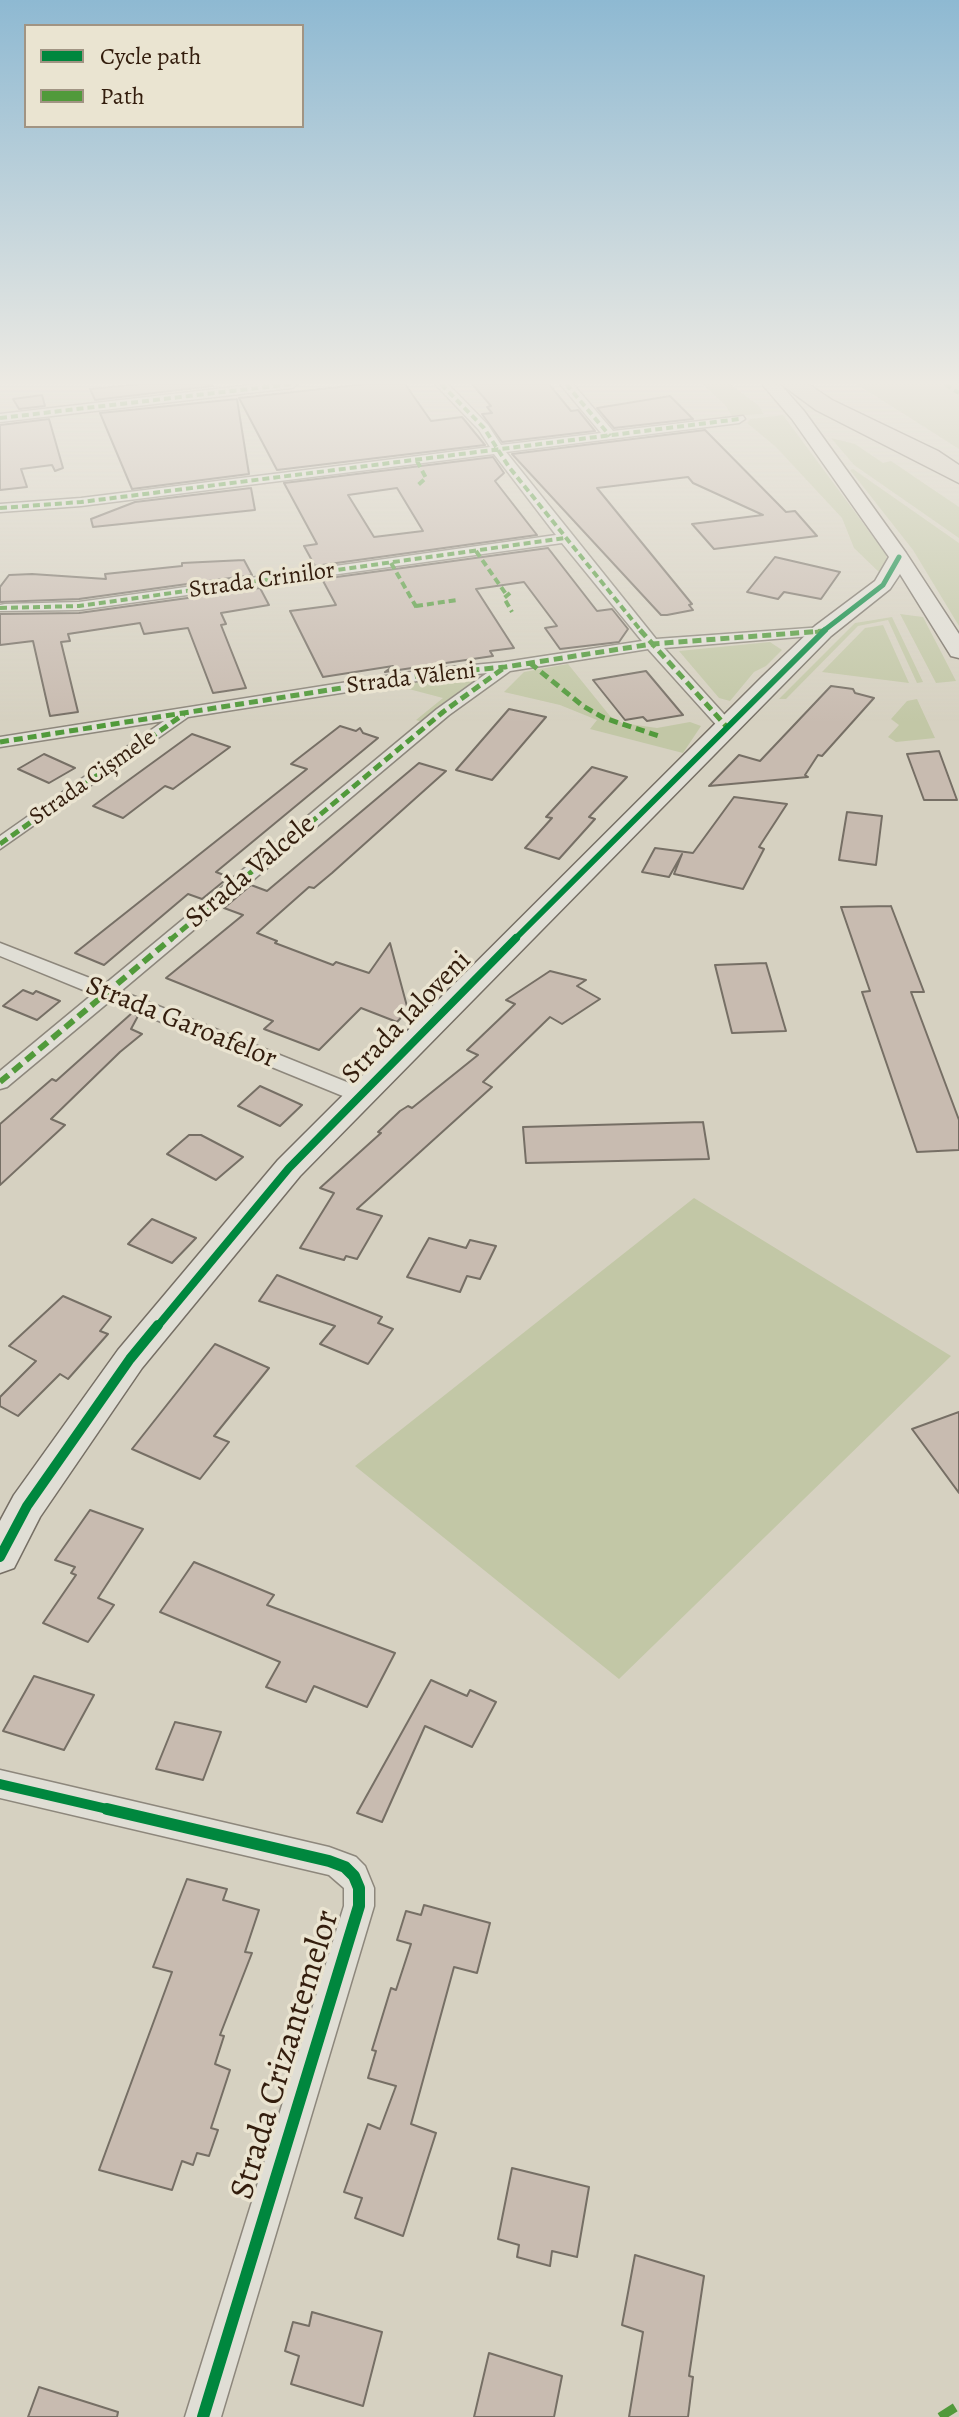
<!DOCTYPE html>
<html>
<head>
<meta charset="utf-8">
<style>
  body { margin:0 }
  #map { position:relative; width:959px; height:2417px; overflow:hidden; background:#d6d1c1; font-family:Alegreya,serif }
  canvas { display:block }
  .legend { position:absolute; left:24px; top:24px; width:280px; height:104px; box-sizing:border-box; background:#eae4d1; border:2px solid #a19483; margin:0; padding:10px 14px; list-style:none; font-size:24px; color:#331d0d }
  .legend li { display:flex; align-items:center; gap:16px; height:40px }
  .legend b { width:40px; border:2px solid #a19483 }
</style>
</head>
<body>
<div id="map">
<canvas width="959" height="2417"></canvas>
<ul class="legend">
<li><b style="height:10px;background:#00873e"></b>Cycle path</li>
<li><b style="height:10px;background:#519a3b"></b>Path</li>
</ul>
</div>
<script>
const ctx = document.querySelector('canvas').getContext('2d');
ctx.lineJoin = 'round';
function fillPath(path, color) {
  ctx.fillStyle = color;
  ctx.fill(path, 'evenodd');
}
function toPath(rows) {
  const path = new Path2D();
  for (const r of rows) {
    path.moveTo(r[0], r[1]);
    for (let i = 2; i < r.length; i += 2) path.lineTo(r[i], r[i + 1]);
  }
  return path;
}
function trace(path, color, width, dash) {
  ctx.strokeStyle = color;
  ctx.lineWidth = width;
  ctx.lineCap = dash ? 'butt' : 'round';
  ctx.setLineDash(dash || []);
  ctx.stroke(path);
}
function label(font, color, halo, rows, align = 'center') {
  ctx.font = font + ' Alegreya,serif';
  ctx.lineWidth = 7;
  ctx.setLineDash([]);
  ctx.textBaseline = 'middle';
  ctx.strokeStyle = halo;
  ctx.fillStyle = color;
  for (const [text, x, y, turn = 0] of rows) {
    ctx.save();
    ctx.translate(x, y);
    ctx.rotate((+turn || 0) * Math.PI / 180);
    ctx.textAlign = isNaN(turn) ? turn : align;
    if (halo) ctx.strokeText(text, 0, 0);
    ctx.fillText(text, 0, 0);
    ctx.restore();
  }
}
fillPath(toPath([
  [702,384,730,384,758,405,764,414,732,416,725,405],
  [856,384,959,384,959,449,915,421],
  [783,415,886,554,888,564,883,576,854,548,842,518,776,447,747,423,750,419],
  [831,438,855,444,883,463,891,461,959,507,959,538,854,465],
  [853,469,959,543,959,626,913,550,850,470],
  [900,614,923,617,956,681,936,683],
  [892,617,923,682,917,683,888,620,858,626,786,699,779,699,855,623],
  [883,625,909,683,822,672,865,628],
  [770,642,782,650,766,666,754,672,730,701,719,698,679,651],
  [568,664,610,716,622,723,657,728,690,722,701,726,683,753,590,729,597,720,560,705,504,692,524,672],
  [457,675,477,680,422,722,416,720,443,698,401,687,409,681],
  [917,699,935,738,896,742,888,737,899,725,891,719,907,701],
  [694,1198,951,1356,619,1679,355,1466]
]), '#c2c7a6');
const building = toPath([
  [141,384,212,384,213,386,95,400,90,389,141,384],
  [366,384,405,384,431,421,462,417,485,445,277,470,239,398,366,384],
  [472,384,549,384,571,411,578,410,595,431,502,442,482,414,492,413,487,407,491,406,472,384],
  [42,395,45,406,19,409,13,399,42,395],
  [670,396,693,419,614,428,597,408,670,396],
  [237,399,249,474,132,489,100,413,237,399],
  [49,419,63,468,55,471,52,465,21,469,27,487,0,490,0,425,49,419],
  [705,430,786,512,795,511,817,536,714,549,692,524,763,515,693,483,688,477,597,488,692,604,689,605,693,610,667,615,661,615,512,454,705,430],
  [493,457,504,473,495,481,537,535,315,566,304,546,317,544,284,483,493,457],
  [397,488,423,531,374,537,348,495,397,488],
  [251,488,255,510,93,527,91,519,135,502,251,488],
  [548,548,597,611,612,609,628,629,619,642,560,649,545,628,557,626,524,582,476,589,514,648,490,651,493,656,385,672,393,666,323,677,290,611,336,605,322,579,548,548],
  [775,557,840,572,821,599,784,592,778,599,747,592,775,557],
  [244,560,252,575,79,599,0,602,0,587,9,575,32,574,106,579,105,574,182,566,182,563,244,560],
  [260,588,269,605,221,613,226,624,221,625,246,688,213,693,188,628,144,634,140,623,68,634,70,641,61,642,78,712,50,716,33,641,0,645,0,614,79,613,260,588],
  [646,671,683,715,647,721,643,717,625,720,593,680,646,671],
  [831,686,853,689,855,693,874,698,822,756,818,755,805,775,808,777,709,786,739,755,760,761,831,686],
  [509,709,546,717,492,780,456,770,509,709],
  [340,726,356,731,360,728,363,733,378,738,216,872,229,877,202,899,188,894,104,965,75,953,307,769,291,764,340,726],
  [192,734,230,747,173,789,165,786,123,818,93,806,192,734],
  [939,751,957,800,924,800,907,754,939,751],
  [44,754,75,768,49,783,18,769,44,754],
  [419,763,446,771,332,873,314,888,309,887,257,933,277,941,275,943,333,965,336,962,369,973,390,943,408,1010,397,1022,361,1008,319,1050,264,1029,273,1021,166,978,243,915,224,908,251,885,267,891,419,763],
  [592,767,627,777,589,817,595,819,559,859,525,848,552,818,546,817,592,767],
  [734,797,787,804,759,847,764,849,743,889,674,874,682,854,669,877,642,872,655,848,693,853,734,797],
  [847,812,882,816,876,865,839,860,847,812],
  [891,906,924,992,911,992,959,1120,959,1150,917,1152,862,992,870,991,841,907,891,906],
  [766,963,786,1031,732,1033,715,965,766,963],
  [550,971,586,980,577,986,600,999,562,1024,550,1017,483,1082,492,1087,357,1209,382,1216,357,1259,346,1256,344,1260,300,1248,334,1193,320,1188,381,1133,378,1132,400,1111,408,1106,412,1108,478,1055,467,1050,515,1004,506,1000,550,971],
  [23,990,33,994,36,991,60,1001,37,1020,3,1006,23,990],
  [132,1013,138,1016,131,1029,142,1034,120,1052,51,1119,65,1125,0,1185,0,1124,52,1079,56,1081,132,1013],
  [260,1086,302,1105,280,1126,238,1106,260,1086],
  [703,1122,709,1159,526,1163,523,1127,703,1122],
  [189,1135,201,1135,243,1157,216,1180,167,1154,189,1135],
  [152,1219,196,1238,172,1263,128,1244,152,1219],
  [429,1238,466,1248,470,1240,496,1246,480,1279,467,1276,460,1292,407,1277,429,1238],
  [277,1275,382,1317,378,1323,393,1329,368,1364,320,1344,335,1326,259,1301,277,1275],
  [63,1296,111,1317,100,1331,108,1334,68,1379,60,1374,18,1416,0,1406,0,1397,36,1361,9,1346,63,1296],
  [215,1344,269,1368,214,1436,229,1442,200,1479,132,1449,215,1344],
  [959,1412,959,1493,912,1429,959,1412],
  [90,1510,143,1529,98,1598,114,1605,88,1642,43,1623,76,1575,71,1573,75,1567,55,1560,90,1510],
  [194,1562,274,1595,267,1605,395,1653,367,1707,314,1686,306,1702,266,1687,280,1662,160,1612,194,1562],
  [34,1676,94,1695,64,1750,3,1731,34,1676],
  [431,1680,467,1696,470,1690,496,1702,472,1747,425,1726,382,1822,357,1813,431,1680],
  [175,1722,221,1732,203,1780,156,1769,175,1722],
  [187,1879,227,1889,223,1900,259,1910,245,1952,252,1953,220,2035,224,2036,215,2064,230,2070,211,2128,218,2130,209,2156,197,2153,193,2165,182,2161,172,2190,99,2170,172,1972,153,1967,187,1879],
  [424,1905,490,1923,477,1973,454,1967,411,2124,436,2133,403,2236,355,2218,362,2198,344,2192,368,2124,380,2129,396,2086,368,2078,376,2051,372,2050,391,1988,396,1990,411,1944,397,1940,406,1911,421,1915,424,1905],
  [512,2168,589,2187,577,2257,552,2251,550,2266,517,2257,519,2245,498,2239,512,2168],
  [635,2255,704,2276,689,2376,693,2377,688,2417,629,2417,643,2332,622,2325,635,2255],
  [312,2312,382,2332,363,2406,291,2384,299,2356,285,2351,293,2322,309,2326,312,2312],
  [489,2353,562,2376,554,2417,474,2417,489,2353],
  [39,2387,118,2412,117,2417,28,2417,39,2387]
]);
fillPath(building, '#c8bbb0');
trace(building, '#766f65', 2);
const street = toPath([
  [259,384,298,384,292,388,0,422,0,414,259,384],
  [435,384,448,384,488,425,501,445,601,433,560,384,573,384,613,431,743,416,745,419,739,423,506,452,656,639,823,627,830,631,823,635,664,648,732,723,734,726,726,731,720,729,648,649,510,671,449,715,121,991,369,1091,372,1096,369,1101,355,1101,110,1001,7,1087,0,1089,0,1071,93,994,0,956,0,943,105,984,437,709,487,673,430,679,188,717,0,849,0,836,164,721,0,747,0,737,430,669,505,662,642,641,562,543,79,610,0,611,0,605,5,604,79,602,556,535,494,454,81,506,0,512,0,504,81,498,490,447,479,430,435,384],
  [0,1770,329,1847,356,1857,365,1866,374,1888,374,1906,221,2417,185,2417,344,1906,344,1888,329,1875,0,1798,0,1770]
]);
const secondary = toPath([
  [762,384,780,384,804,411,906,553,959,634,959,658,951,656,900,574,890,589,831,636,300,1176,142,1368,40,1517,14,1568,0,1573,0,1521,14,1495,118,1350,278,1160,762,677,815,626,875,581,889,557,792,419,762,384]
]);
const highway = toPath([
  [781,384,808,384,832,400,938,451,959,465,959,483,816,410,781,384]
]);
trace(street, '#8d877c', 3);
trace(secondary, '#766f65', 3);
trace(highway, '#766f65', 3);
fillPath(street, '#e0ded5');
fillPath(secondary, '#e0ded5');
fillPath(highway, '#d4cec1');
trace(toPath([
  [441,384,484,428,509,467,642,632],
  [566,384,610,436],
  [945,384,959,393],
  [0,418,292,384],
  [417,461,426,478,418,485],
  [0,508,81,502,739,419],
  [476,551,506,594],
  [391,563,418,610],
  [510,593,504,598,512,612],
  [416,606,457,600],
  [0,608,79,606,565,538],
  [815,632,823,631]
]), '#519a3b', 4, [7, 4]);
trace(toPath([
  [640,630,726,726],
  [530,663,583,706,604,718,659,736],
  [0,742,430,674,505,667,652,644,823,631],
  [0,844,184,714],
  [170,940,443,712,505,667]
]), '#519a3b', 5, [9, 5]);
trace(toPath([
  [0,1082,172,938]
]), '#519a3b', 6, [11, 6]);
trace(toPath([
  [940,2417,959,2405]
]), '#519a3b', 9, [18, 9]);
trace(toPath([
  [822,632,883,585,899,557]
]), '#00873e', 5);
trace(toPath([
  [514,940,825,630]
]), '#00873e', 6);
trace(toPath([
  [157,1327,289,1168,516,938]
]), '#00873e', 8);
trace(toPath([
  [0,1557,27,1506,130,1359,158,1325],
  [0,1784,116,1811]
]), '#00873e', 10);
trace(toPath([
  [107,1809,329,1861,345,1867,354,1876,359,1888,359,1906,203,2417]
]), '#00873e', 12);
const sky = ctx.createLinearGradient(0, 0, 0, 723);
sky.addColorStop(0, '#8eb9d2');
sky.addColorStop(0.53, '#edeae3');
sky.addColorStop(1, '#edeae300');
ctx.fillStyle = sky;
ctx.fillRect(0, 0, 959, 723);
label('24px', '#331d0d', '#eae4d1', [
  ["Strada Crinilor",262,581,-8],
  ["Strada Văleni",411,679,-7],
  ["Strada Cișmele",93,778,-35]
]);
label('28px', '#331d0d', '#eae4d1', [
  ["Strada Vâlcele",251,872,-40],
  ["Strada Ialoveni",407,1018,-46],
  ["Strada Garoafelor",181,1023,22]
]);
label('34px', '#331d0d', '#eae4d1', [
  ["Strada Crizantemelor",286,2055,-73]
]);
</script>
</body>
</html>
